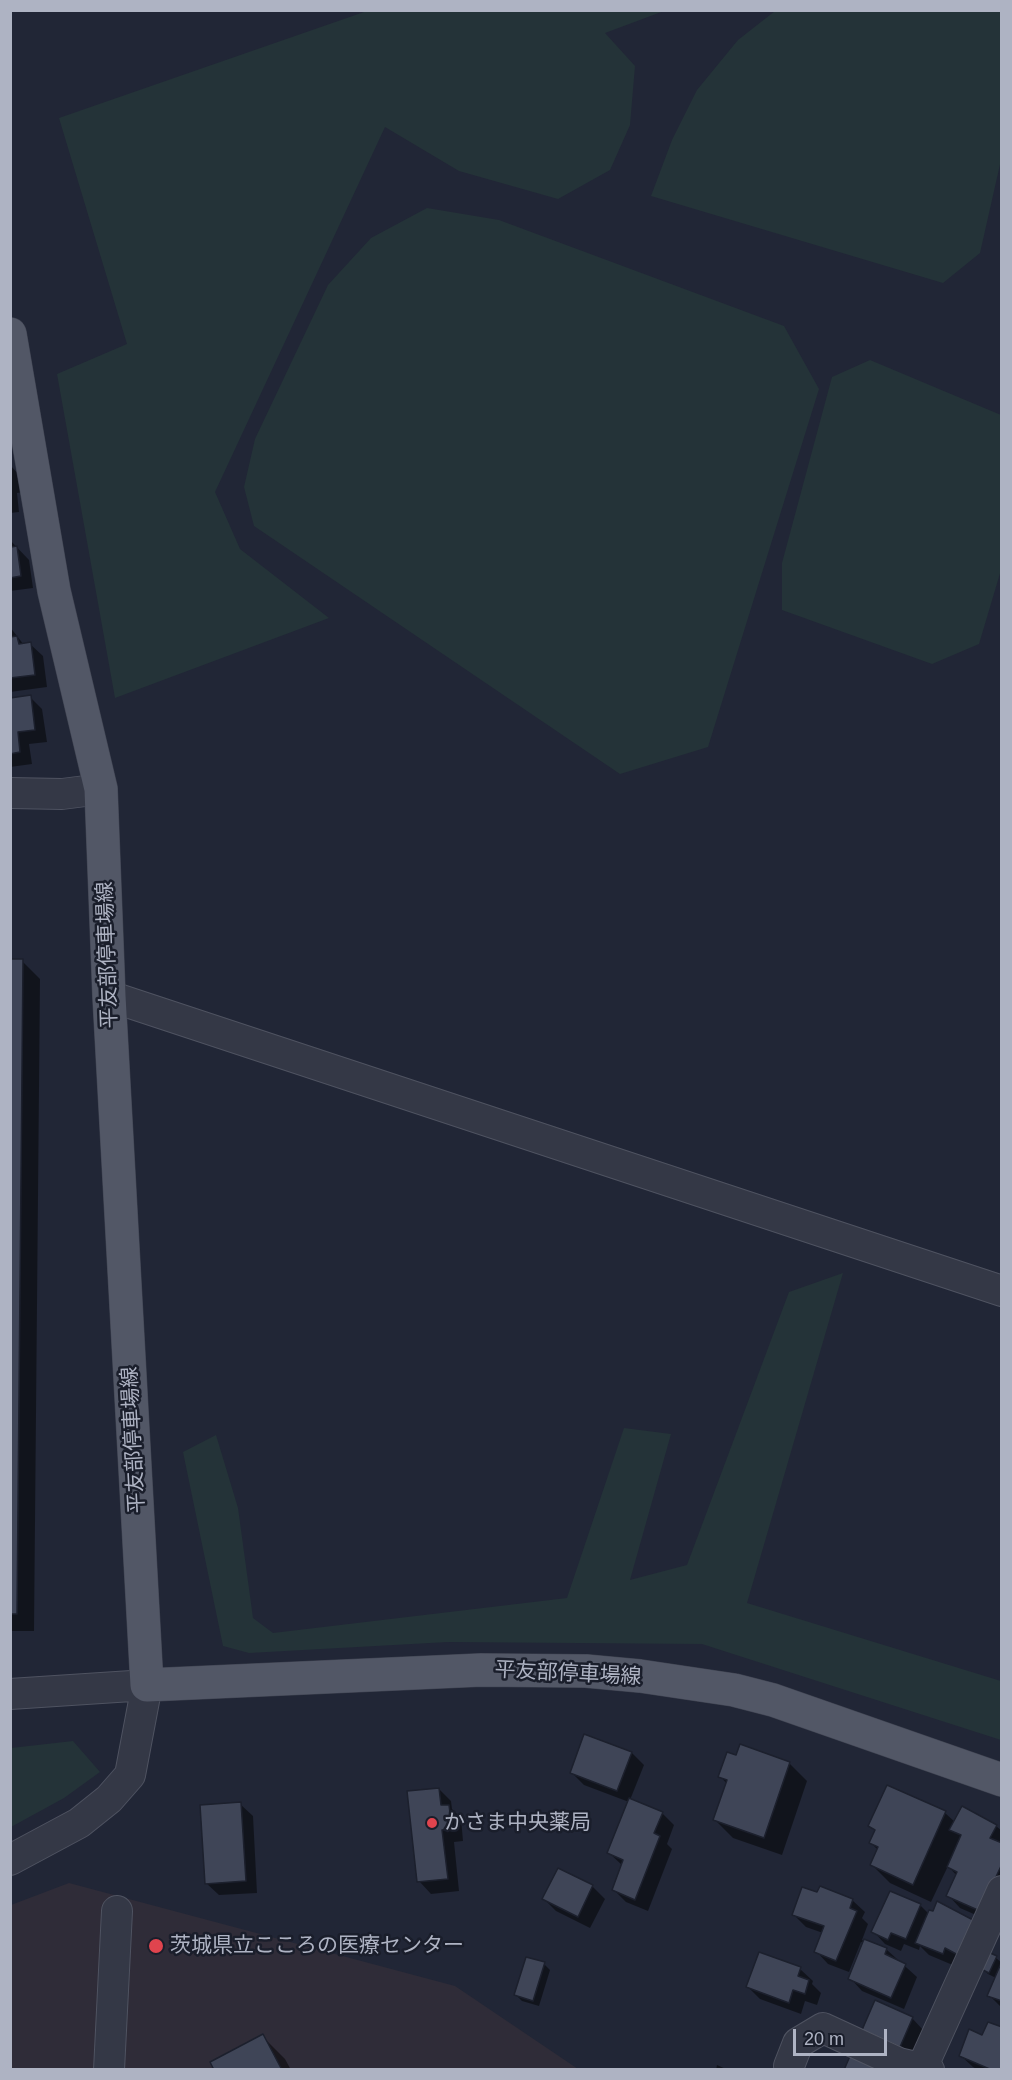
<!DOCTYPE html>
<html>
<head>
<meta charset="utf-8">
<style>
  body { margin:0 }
  #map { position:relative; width:1012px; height:2080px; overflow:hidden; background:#212636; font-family:Arial,sans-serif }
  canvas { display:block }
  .frame { position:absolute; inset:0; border:12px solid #aeb3c3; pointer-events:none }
  .scale { position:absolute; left:793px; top:2029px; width:94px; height:27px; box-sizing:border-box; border:3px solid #aeb3c3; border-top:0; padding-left:8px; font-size:18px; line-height:21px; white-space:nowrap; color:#aeb3c3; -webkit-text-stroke:4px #1a1e2b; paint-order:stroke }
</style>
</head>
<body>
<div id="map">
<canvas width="1012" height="2080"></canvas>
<div class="frame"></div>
<div class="scale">20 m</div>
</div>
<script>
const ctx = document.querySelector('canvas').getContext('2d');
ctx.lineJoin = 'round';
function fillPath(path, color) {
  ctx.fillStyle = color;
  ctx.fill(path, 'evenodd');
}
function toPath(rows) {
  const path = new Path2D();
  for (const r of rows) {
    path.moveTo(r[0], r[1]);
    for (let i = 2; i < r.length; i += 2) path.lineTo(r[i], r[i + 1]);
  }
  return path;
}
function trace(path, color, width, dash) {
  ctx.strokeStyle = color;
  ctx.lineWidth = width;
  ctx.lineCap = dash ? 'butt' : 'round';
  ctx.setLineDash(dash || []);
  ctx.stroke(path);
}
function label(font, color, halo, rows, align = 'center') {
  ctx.font = font + ' Arial,"Noto Sans JP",sans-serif';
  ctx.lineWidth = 5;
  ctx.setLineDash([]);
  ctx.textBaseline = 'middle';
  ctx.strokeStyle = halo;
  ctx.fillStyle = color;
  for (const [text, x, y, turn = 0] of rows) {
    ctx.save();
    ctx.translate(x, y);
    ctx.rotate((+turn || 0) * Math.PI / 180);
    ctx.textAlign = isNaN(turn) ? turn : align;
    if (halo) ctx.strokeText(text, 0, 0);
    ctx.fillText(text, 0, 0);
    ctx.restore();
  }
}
fillPath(toPath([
  [69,1883,455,1986,578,2069,11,2070,11,1905]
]), '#2f2c38');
fillPath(toPath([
  [367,11,664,11,605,33,635,66,630,125,610,170,558,199,459,171,385,127,215,492,240,549,329,618,115,698,57,374,127,344,59,118],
  [775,11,1001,11,1001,160,980,253,943,283,651,196,672,140,697,90,738,40],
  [427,208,499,220,784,326,819,389,708,747,620,774,254,526,244,487,255,439,328,285,371,238],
  [870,360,1001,415,1001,570,979,644,932,664,782,610,782,563,832,377],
  [843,1273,747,1603,1001,1681,1001,1740,702,1644,448,1642,249,1653,223,1646,183,1452,216,1435,238,1508,253,1618,273,1633,567,1598,624,1428,671,1434,630,1580,687,1565,789,1292],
  [73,1741,100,1772,64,1798,11,1827,11,1748]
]), '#243338');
fillPath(toPath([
  [10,465,23,479,24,492,17,493,19,512,10,513],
  [10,540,29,560,33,588,10,591],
  [10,627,24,645,30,644,43,656,47,687,10,692],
  [30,697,42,709,47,742,29,744,32,764,10,767,10,700],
  [10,961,22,961,40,979,34,1631,10,1631],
  [632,1753,644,1765,630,1800,662,1813,674,1825,667,1844,672,1849,648,1911,626,1902,614,1890,623,1866,609,1853,629,1802,584,1785,571,1772],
  [789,1763,807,1781,782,1855,733,1838,715,1820,727,1784,720,1776],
  [439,1789,451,1801,452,1809,461,1818,463,1841,454,1842,459,1891,431,1894,419,1881],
  [240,1804,253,1816,257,1893,219,1895,206,1883],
  [945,1813,955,1822,996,1826,1002,1831,1002,1902,992,1922,960,1908,948,1895,957,1876,948,1866,931,1902,890,1883,872,1865,878,1850,871,1843,876,1832,870,1826],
  [558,1870,592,1886,605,1899,590,1928,556,1911,544,1899],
  [818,1894,852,1900,865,1912,862,1918,868,1924,862,1940,887,1950,917,1977,904,2009,862,1991,850,1978,864,1943,861,1942,849,1972,828,1964,816,1951,823,1933,806,1927,794,1915],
  [920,1905,929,1914,974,1922,955,1966,929,1955,920,1946,919,1950,904,1944,901,1951,885,1944,873,1931],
  [760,1954,800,1969,813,1981,812,1984,821,1993,817,2005,805,2001,801,2014,760,1999,748,1987],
  [996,1958,1002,1963,1002,2008,989,1995,996,1978,988,1974,982,1968],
  [544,1964,550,1970,539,2006,522,2001,516,1995],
  [912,2018,924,2031,912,2059,876,2042],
  [262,2036,285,2059,291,2070,216,2070],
  [960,2055,1002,2070,978,2070,973,2067],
  [717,2065,728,2070,716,2070]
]), '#0007');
const building = toPath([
  [10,539,11,547,17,546,21,576,10,578,10,539],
  [17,636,19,644,31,642,35,675,10,678,10,637,17,636],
  [31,695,35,730,18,732,20,752,10,754,10,698,31,695],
  [10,959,23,959,17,1614,10,1614,10,959],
  [584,1734,632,1752,617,1791,570,1773,584,1734],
  [740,1744,790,1762,764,1838,713,1820,727,1780,718,1777,727,1752,736,1755,740,1744],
  [887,1785,946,1811,913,1885,870,1865,878,1847,869,1843,875,1830,868,1826,887,1785],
  [439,1788,441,1805,449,1805,452,1829,442,1830,448,1879,417,1882,407,1791,439,1788],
  [629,1798,663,1812,654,1833,660,1836,635,1900,612,1890,623,1860,607,1853,629,1798],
  [241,1802,246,1881,205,1884,200,1805,241,1802],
  [962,1806,997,1825,990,1838,1002,1843,1002,1864,980,1911,946,1896,957,1872,947,1867,961,1835,949,1830,962,1806],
  [558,1868,593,1885,578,1917,542,1899,558,1868],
  [820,1886,853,1899,850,1908,857,1911,836,1961,814,1952,824,1926,792,1915,802,1887,817,1892,820,1886],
  [890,1891,921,1904,906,1939,891,1933,888,1940,871,1932,890,1891],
  [937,1901,975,1921,958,1955,945,1948,943,1954,915,1943,929,1910,933,1911,937,1901],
  [864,1939,887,1948,885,1954,906,1964,891,1998,848,1979,864,1939],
  [759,1952,801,1967,798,1976,809,1980,805,1994,793,1990,789,2003,746,1987,759,1952],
  [988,1952,997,1956,989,1973,981,1969,988,1952],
  [526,1957,545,1962,533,2001,514,1995,526,1957],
  [1002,1961,1002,2001,987,1996,1002,1961],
  [875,2000,913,2017,900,2047,862,2030,875,2000],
  [988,2022,1002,2027,1002,2070,992,2070,959,2056,969,2029,982,2035,988,2022],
  [263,2034,282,2070,214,2070,210,2062,263,2034],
  [850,2056,880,2070,844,2070,850,2056]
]);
fillPath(building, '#3f4557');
trace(building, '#1c202d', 1.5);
const minor = toPath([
  [10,793,62,794,101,789],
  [109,996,1002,1291],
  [10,1694,147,1685,130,1775,109,1799,79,1823,10,1860],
  [789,2066,798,2043,823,2028,899,2063,929,2070],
  [109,2070,117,1911],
  [921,2070,1002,1891]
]);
const major = toPath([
  [10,334,54,591,101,789,109,996,147,1685,481,1670,586,1671,640,1676,734,1690,773,1700,1002,1780]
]);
trace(minor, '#4f5361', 32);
trace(major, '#3e4250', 34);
trace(minor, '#343846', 30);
trace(major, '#525766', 33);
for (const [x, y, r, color] of [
  [432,1823,6,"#e0444e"],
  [156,1946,8,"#e0444e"]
]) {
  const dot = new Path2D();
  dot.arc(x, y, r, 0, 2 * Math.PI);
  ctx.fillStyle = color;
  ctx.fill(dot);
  trace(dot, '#1a1e2b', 2);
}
label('21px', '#aeb3c3', '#1a1e2b', [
  ["平友部停車場線",108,955,-92],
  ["平友部停車場線",134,1440,-93],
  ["平友部停車場線",568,1674,3]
]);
label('21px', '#aeb3c3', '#1a1e2b', [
  ["かさま中央薬局",444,1823],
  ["茨城県立こころの医療センター",170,1946]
], 'left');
</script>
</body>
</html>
